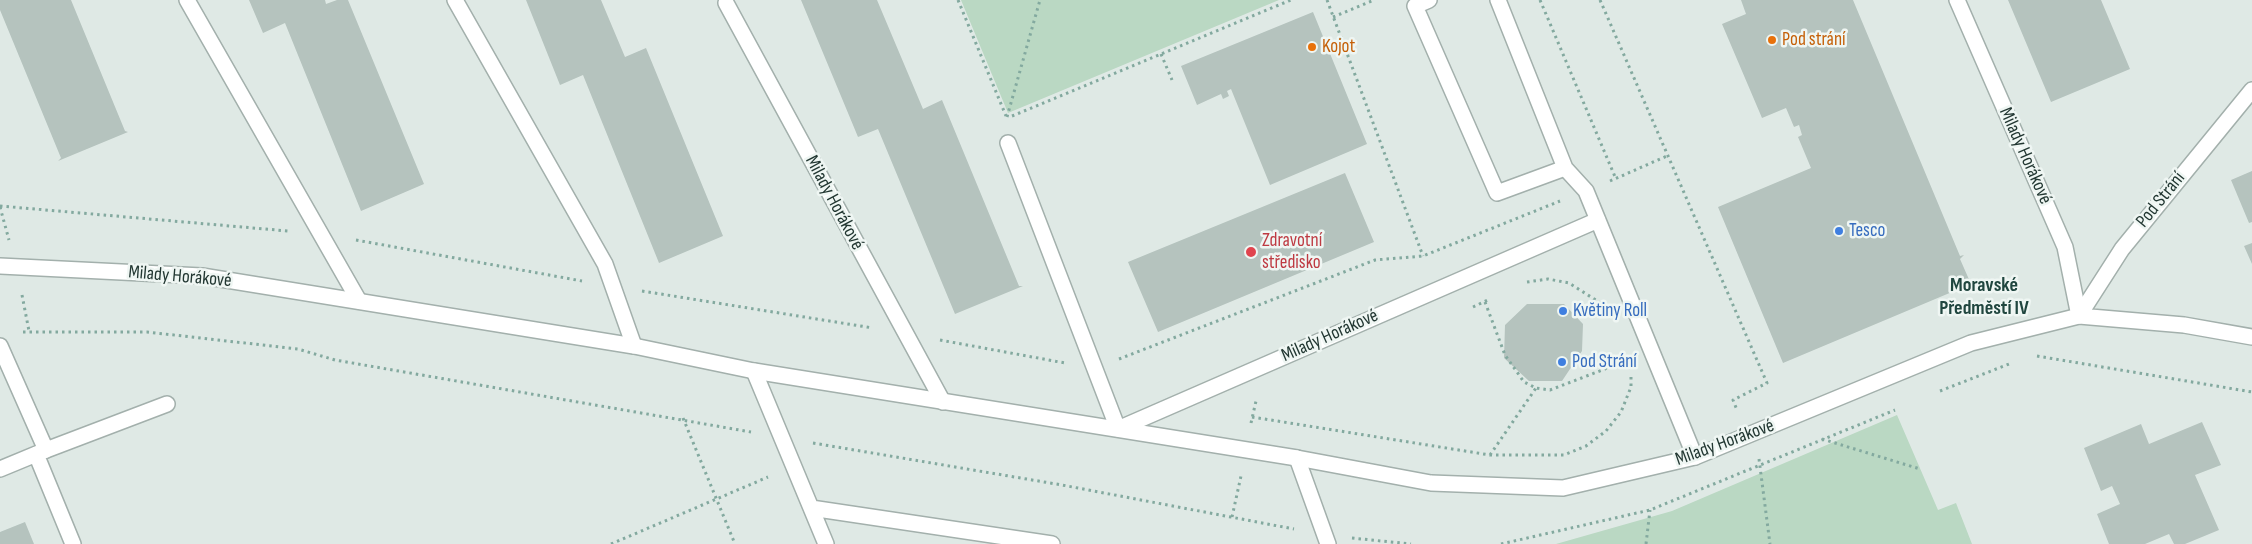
<!DOCTYPE html>
<html>
<head>
<meta charset="utf-8">
<style>
  body { margin:0 }
  canvas { display:block; background:#dfe9e5 }
</style>
</head>
<body>
<canvas width="2252" height="544"></canvas>
<script>
const ctx = document.querySelector('canvas').getContext('2d');
ctx.lineJoin = 'round';
function fillPath(path, color) {
  ctx.fillStyle = color;
  ctx.fill(path, 'evenodd');
}
function toPath(rows) {
  const path = new Path2D();
  for (const r of rows) {
    path.moveTo(r[0], r[1]);
    for (let i = 2; i < r.length; i += 2) path.lineTo(r[i], r[i + 1]);
  }
  return path;
}
function trace(path, color, width, dash) {
  ctx.strokeStyle = color;
  ctx.lineWidth = width;
  ctx.lineCap = dash ? 'butt' : 'round';
  ctx.setLineDash(dash || []);
  ctx.stroke(path);
}
function label(font, color, halo, rows, align = 'center') {
  ctx.font = font + ' "Sofia Sans Condensed",sans-serif';
  ctx.lineWidth = 5;
  ctx.setLineDash([]);
  ctx.textBaseline = 'middle';
  ctx.strokeStyle = halo;
  ctx.fillStyle = color;
  for (const [text, x, y, turn = 0] of rows) {
    ctx.save();
    ctx.translate(x, y);
    ctx.rotate((+turn || 0) * Math.PI / 180);
    ctx.textAlign = isNaN(turn) ? turn : align;
    if (halo) ctx.strokeText(text, 0, 0);
    ctx.fillText(text, 0, 0);
    ctx.restore();
  }
}
fillPath(toPath([
  [961,0,1279,0,1008,113],
  [1897,415,1938,510,1956,503,1972,544,1556,544,1672,511]
]), '#bad8c3');
fillPath(toPath([
  [0,0,71,0,125,131,128,132,58,161,61,158,0,10],
  [249,0,325,0,326,4,337,0,348,0,424,184,361,211,285,23,263,33],
  [526,0,601,0,625,57,646,48,723,236,659,263,583,75,560,85],
  [801,0,877,0,923,109,942,100,1019,286,1023,286,955,314,878,129,858,137],
  [1741,0,1853,0,1960,256,1964,255,1960,259,1971,284,1783,363,1718,207,1811,168,1798,137,1802,135,1799,125,1794,127,1786,108,1762,118,1722,24,1746,14],
  [2008,0,2101,0,2130,69,2051,102],
  [1313,12,1367,144,1270,185,1231,89,1227,91,1229,96,1223,99,1221,94,1197,105,1181,66],
  [2252,171,2252,222,2249,223,2231,180],
  [1345,173,1374,242,1158,332,1128,262],
  [2252,243,2252,264,2244,246],
  [1527,304,1564,304,1583,324,1582,351,1562,381,1529,381,1504,358,1505,325],
  [2202,422,2221,465,2195,475,2219,530,2185,544,2174,544,2169,534,2145,544,2109,544,2097,514,2120,504,2112,486,2101,491,2084,448,2141,424,2149,444],
  [25,522,34,544,0,544,0,532]
]), '#b5c3be');
const lane = toPath([
  [187,0,359,301],
  [455,0,605,264,634,346],
  [1429,0,1415,6,1497,193,1565,168],
  [1498,0,1565,168,1586,191,1695,457],
  [1957,0,2065,247,2079,316],
  [726,3,943,402],
  [1008,143,1118,429,1598,220],
  [754,371,826,544],
  [46,450,167,404],
  [1297,458,1328,544],
  [811,508,1052,544]
]);
const street = toPath([
  [0,266,202,276,634,346,754,371,1297,458,1431,483,1563,488,1695,457,1971,343,2079,316,2184,325,2252,337],
  [2079,316,2122,249,2252,90],
  [0,346,46,450,0,469],
  [36,454,73,544]
]);
trace(lane, '#a3b0ac', 18);
trace(street, '#a3b0ac', 18);
trace(toPath([
  [958,0,1006,116],
  [1327,0,1423,256],
  [1540,0,1616,179],
  [1600,0,1767,383,1733,400,1737,410],
  [1333,17,1374,0],
  [1161,54,1172,80],
  [1012,116,1291,0],
  [1007,117,1040,0],
  [1610,181,1667,156],
  [0,206,288,231],
  [0,207,9,240],
  [356,240,582,281],
  [1527,282,1548,279,1569,283,1602,304],
  [642,291,873,328],
  [22,295,29,331],
  [1485,302,1505,355,1524,382,1536,388,1550,390,1605,369,1624,355],
  [1473,307,1490,299],
  [23,332,147,332,298,349,335,360,751,432],
  [940,340,1065,363],
  [2037,356,2252,392],
  [1119,359,1375,260,1423,256,1560,201],
  [1940,391,2009,364],
  [1252,417,1490,455,1564,455,1586,446,1606,431,1621,412,1631,387,1631,375],
  [683,418,735,544],
  [1251,423,1256,401],
  [1822,439,1920,469],
  [813,443,1062,485,1294,529],
  [1490,455,1536,388],
  [1759,459,1770,544],
  [1232,517,1241,476],
  [1352,538,1411,544],
  [611,544,768,477],
  [1501,544,1650,510,1895,410],
  [1646,544,1650,510]
]), '#83a99f', 3, [2.5, 4]);
trace(lane, '#fff', 15);
trace(street, '#fff', 15);
for (const [x, y, r, color] of [
  [1772,40,5,"#e8710a"],
  [1312,47,5,"#e8710a"],
  [1839,231,5,"#3f7fe0"],
  [1251,252,6,"#e0444e"],
  [1563,311,5,"#3f7fe0"],
  [1562,362,5,"#3f7fe0"]
]) {
  const dot = new Path2D();
  dot.arc(x, y, r, 0, 2 * Math.PI);
  ctx.fillStyle = color;
  ctx.fill(dot);
  trace(dot, '#eff6f3', 2);
}
label('19px', '#c56008', '#eff6f3', [
  ["Pod strání",1782,40],
  ["Kojot",1322,47]
], 'left');
label('19px', '#223732', '#eff6f3', [
  ["Milady Horákové",2025,156,66],
  ["Pod Strání",2161,200,-51],
  ["Milady Horákové",834,203,62],
  ["Milady Horákové",180,277,5],
  ["Milady Horákové",1330,336,-24],
  ["Milady Horákové",1725,443,-20]
]);
label('19px', '#366cbe', '#eff6f3', [
  ["Tesco",1849,231],
  ["Květiny Roll",1573,311],
  ["Pod Strání",1572,362]
], 'left');
label('19px', '#be3a42', '#eff6f3', [
  ["Zdravotní",1262,241],
  ["středisko",1262,263]
], 'left');
label('bold 20px', '#20463f', '#eff6f3', [
  ["Moravské",1984,286],
  ["Předměstí IV",1984,309]
]);
</script>
</body>
</html>
